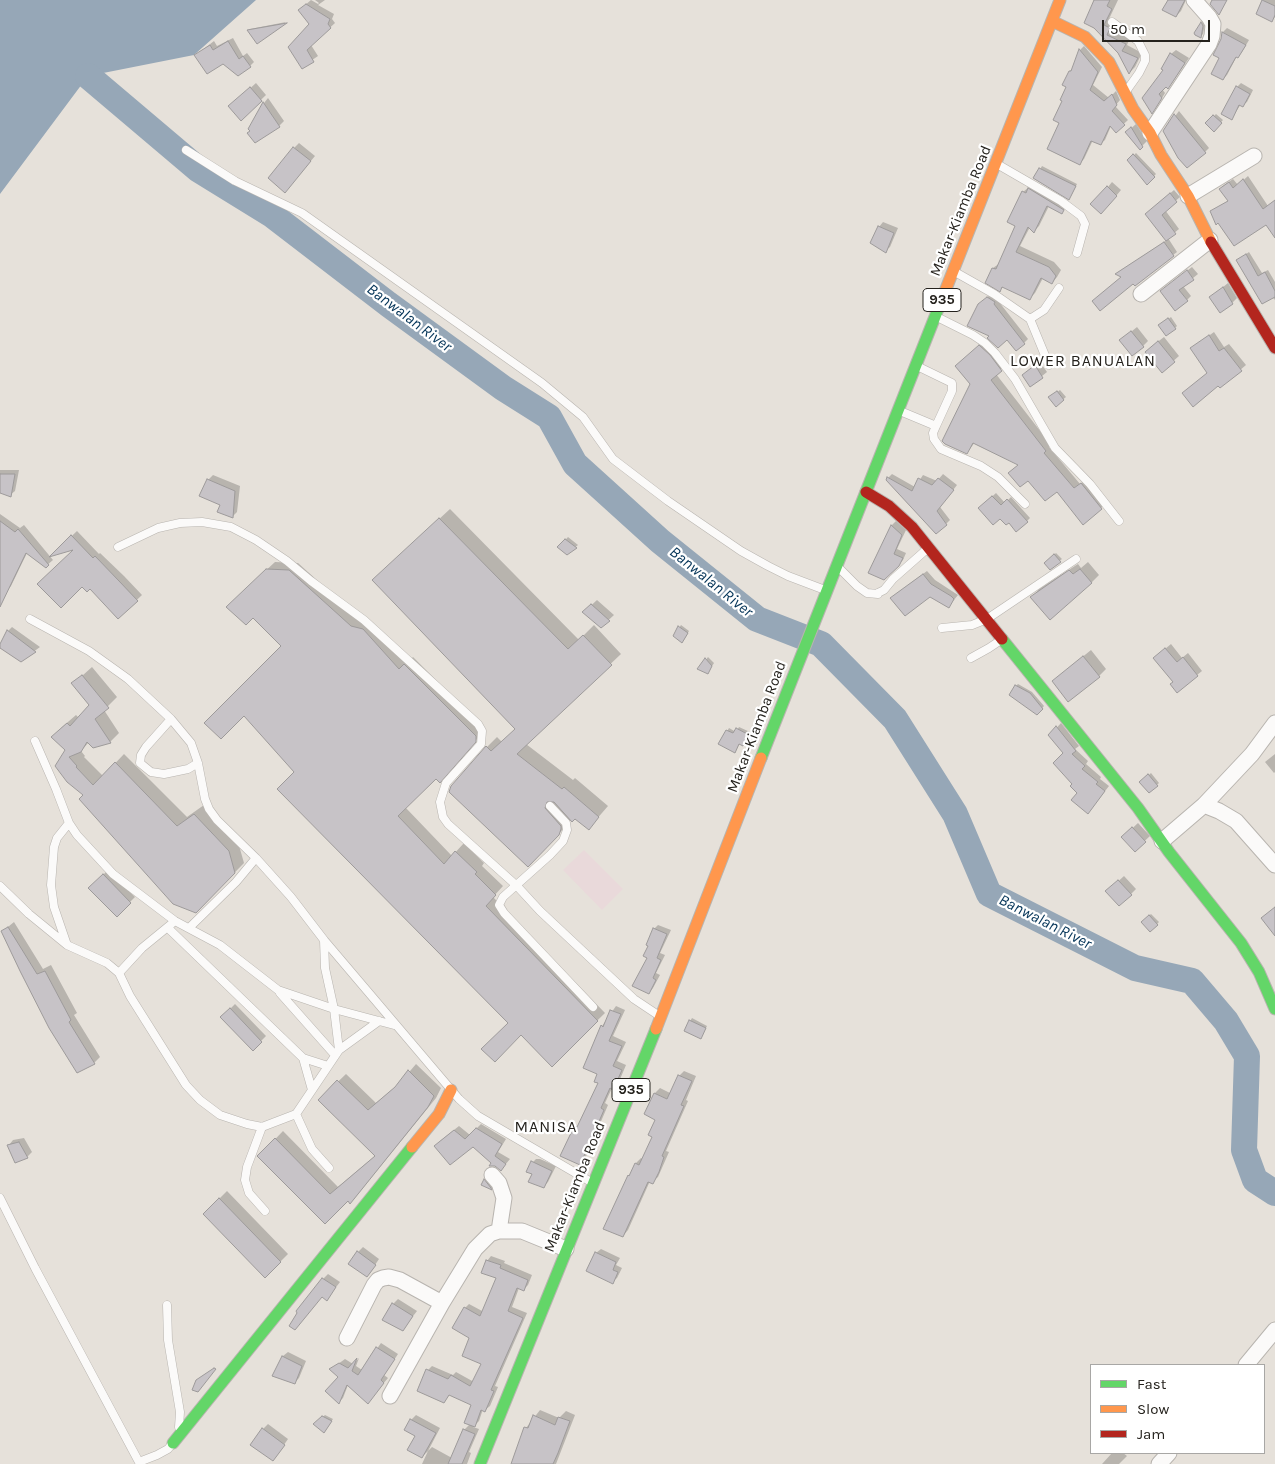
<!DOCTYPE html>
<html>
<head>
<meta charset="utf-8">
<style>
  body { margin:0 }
  #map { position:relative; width:1275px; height:1464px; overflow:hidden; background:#e6e1da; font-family:Karla,sans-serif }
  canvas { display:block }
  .legend { position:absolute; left:1090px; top:1364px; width:175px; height:90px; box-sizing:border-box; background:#fff; border:1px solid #a8a7a5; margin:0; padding:6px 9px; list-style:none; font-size:15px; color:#25221d }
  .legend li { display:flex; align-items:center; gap:10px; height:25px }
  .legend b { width:25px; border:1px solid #a8a7a5 }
  .scale { position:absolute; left:1102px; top:20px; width:108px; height:22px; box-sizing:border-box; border:2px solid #25221d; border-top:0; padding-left:6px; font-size:15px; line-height:18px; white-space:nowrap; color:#25221d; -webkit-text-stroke:4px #fff; paint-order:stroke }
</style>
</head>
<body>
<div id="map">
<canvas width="1275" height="1464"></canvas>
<ul class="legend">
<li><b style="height:6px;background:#63d668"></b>Fast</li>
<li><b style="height:6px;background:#ff974d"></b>Slow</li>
<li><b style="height:6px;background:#b3261e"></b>Jam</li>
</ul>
<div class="scale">50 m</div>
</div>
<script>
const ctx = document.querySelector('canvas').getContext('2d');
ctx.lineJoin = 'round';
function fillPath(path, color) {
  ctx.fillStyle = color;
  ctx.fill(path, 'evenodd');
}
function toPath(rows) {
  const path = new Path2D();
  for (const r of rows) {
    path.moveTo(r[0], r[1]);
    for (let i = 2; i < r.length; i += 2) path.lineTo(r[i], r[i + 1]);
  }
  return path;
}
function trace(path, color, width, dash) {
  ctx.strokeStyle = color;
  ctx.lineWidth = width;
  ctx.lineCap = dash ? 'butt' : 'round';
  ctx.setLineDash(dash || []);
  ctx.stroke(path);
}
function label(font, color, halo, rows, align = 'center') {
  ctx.font = font + ' Karla,sans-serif';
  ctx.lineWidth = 4.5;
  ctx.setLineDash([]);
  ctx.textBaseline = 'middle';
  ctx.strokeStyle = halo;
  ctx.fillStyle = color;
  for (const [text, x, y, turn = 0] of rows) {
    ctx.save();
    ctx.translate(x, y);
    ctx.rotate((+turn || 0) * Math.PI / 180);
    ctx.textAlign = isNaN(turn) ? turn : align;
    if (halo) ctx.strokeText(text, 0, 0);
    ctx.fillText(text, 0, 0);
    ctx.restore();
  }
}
fillPath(toPath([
  [584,850,623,889,602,910,563,870]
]), '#e9d9da');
fillPath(toPath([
  [0,0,256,0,194,55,88,76,0,194]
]), '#96a7b7');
fillPath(toPath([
  [311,0,318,4,319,3,315,0,325,0,318,5,334,14,332,19,335,23,311,45,318,56,302,67,311,24,304,6],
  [1095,0,1118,0,1109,19,1115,22,1112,29,1130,38,1127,45,1142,53,1135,67,1130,72,1119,53,1095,27],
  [1169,0,1186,0,1181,11,1176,16],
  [1264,0,1275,0,1275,17,1272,20,1263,1],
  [1203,21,1205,24,1203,34,1201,36,1196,33],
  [286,22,257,42,248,30,250,29],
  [1227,28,1249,40,1242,52,1237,56,1227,75,1223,79,1221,57,1222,40,1223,32],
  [233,38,243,56,247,53,254,62,250,66,223,62,196,55,214,41,217,46],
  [1084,46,1102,67,1093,85,1109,98,1116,91,1120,100,1115,106,1128,120,1116,131,1111,126,1105,140,1100,144,1093,140,1084,159,1080,163,1060,123,1063,100,1070,71,1073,68,1080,50],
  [1176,50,1189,58,1172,83,1168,87,1166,86,1162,89,1165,93,1156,108,1165,69,1171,54],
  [256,83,266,95,241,119,235,102],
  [1241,83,1253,90,1247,102,1243,105,1241,104,1232,118,1237,87],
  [268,98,284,121,279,126,251,130,250,129,264,103],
  [1179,111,1209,148,1205,152,1164,131],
  [1216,114,1223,120,1214,130,1207,123],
  [1136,124,1147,141,1142,146,1127,132],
  [299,143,315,156,290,186,294,148],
  [1136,153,1156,174,1147,183,1129,160],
  [1042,166,1077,184,1071,196,1035,178],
  [1248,176,1268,206,1275,200,1275,225,1211,212,1229,200,1220,189,1224,185,1233,179,1238,185],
  [1112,182,1121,190,1106,208,1108,187],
  [1029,187,1067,207,1062,212,1049,206,1039,226,1034,231,1030,227,1020,246,1054,262,1061,270,1057,277,1052,283,1043,278,1035,293,1029,299,1004,286,1000,290,987,282,993,268,1000,263,1017,226,1023,192],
  [1174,190,1180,197,1165,210,1179,229,1168,238,1177,252,1173,255,1123,276,1117,273,1167,240,1151,210],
  [883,222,898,228,890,247,885,251,879,227],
  [1249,252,1262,273,1268,270,1275,282,1275,300,1238,260],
  [1192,267,1198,274,1183,286,1191,296,1187,300,1166,287],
  [1228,283,1237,298,1232,303,1211,297],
  [992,293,1028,339,1024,343,1008,338,991,336,979,305],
  [1171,317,1177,326,1175,328,1162,324],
  [1137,327,1148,341,1143,346,1126,336],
  [1214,332,1224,347,1229,344,1246,365,1220,387,1192,348],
  [1164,337,1179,356,1162,371,1151,347],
  [985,341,1006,364,996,374,1051,445,1049,447,1080,484,1087,478,1107,503,1101,508,1057,491,1020,464,975,442,967,453,972,383,962,361],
  [1040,362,1047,372,1031,385,1023,375],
  [1060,390,1066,397,1056,405,1052,396],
  [0,470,19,470,15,491,10,495,0,492],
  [892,474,915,487,923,475,937,481,943,474,957,485,940,507,950,520,946,524,888,478],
  [213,475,240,486,237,512,233,516,222,504,208,480],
  [996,493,1005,503,1011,497,1030,518,1027,521,1009,521,983,505],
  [450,509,579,640,594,625,621,654,526,744,573,780,575,778,608,806,589,828,575,817,571,819,569,823,528,866,487,747,497,737,502,742,516,729,384,570],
  [0,514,20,528,24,525,53,560,46,566,27,553,11,586,7,591,0,587],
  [896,521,906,530,897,549,906,553,903,560,884,579,870,572,892,525],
  [77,531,99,554,100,553,124,576,142,595,118,618,77,547,53,554],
  [568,537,578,545,567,554,559,547],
  [1056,553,1062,559,1050,568,1046,563],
  [275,562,298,563,408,662,413,657,484,728,483,732,448,773,437,778,405,807,452,856,464,843,484,863,482,866,503,886,493,897,605,1013,552,1065,510,1023,296,772,283,646,235,599],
  [1088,562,1099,575,1092,582,1032,597,1039,589,1078,564,1081,568],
  [927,571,935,580,958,595,949,606,930,596,896,594],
  [597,600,614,615,601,627,584,612],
  [681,625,689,631,684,640,674,636],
  [12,627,40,647,21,661,8,631],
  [1171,644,1182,658,1188,653,1202,671,1197,675,1174,682,1159,654],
  [1091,650,1106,669,1099,676,1053,681],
  [708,657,714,663,709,671,699,669],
  [92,667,117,697,104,710,119,733,110,742,89,742,81,751,85,756,84,757,103,776,124,754,187,817,204,805,238,842,244,863,196,912,85,795,68,781,67,750,61,728,76,715,79,718,91,706,73,684],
  [1018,684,1032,692,1044,706,1037,714,1016,686],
  [1061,723,1079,746,1075,749,1088,761,1086,764,1101,777,1100,779,1109,786,1092,808,1074,784,1064,753,1050,735],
  [739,727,750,732,743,745,740,743,735,752,720,744,729,728,736,732],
  [1275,754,1275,772,1274,773,1265,762],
  [1151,773,1159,783,1149,792,1141,782],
  [1138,823,1150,836,1135,850,1123,837],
  [108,870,135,897,117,915,90,888],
  [1124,876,1136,889,1131,894,1112,887],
  [1151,914,1159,922,1150,931,1142,922],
  [14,922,43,969,51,965,77,1013,74,1015,100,1057,94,1063,3,931],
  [658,925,671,930,660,953,665,955,656,973,660,975,653,988,649,993,649,946,654,929],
  [235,1004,266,1036,253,1049,222,1017],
  [616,1006,625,1010,613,1036,626,1042,617,1061,626,1065,618,1084,612,1088,605,1103,608,1105,585,1159,580,1164,572,1135,580,1123,599,1082,599,1074,585,1067,602,1026],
  [692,1018,707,1026,702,1036,685,1030],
  [416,1064,441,1088,436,1098,358,1194,351,1202,349,1199,325,1223,259,1156,283,1131,338,1187,376,1155,319,1100,346,1074,376,1103,399,1084],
  [684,1071,696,1076,686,1100,688,1101,666,1151,669,1152,658,1177,652,1182,650,1181,628,1230,623,1236,605,1228,629,1176,636,1163,641,1158,643,1159,653,1136,657,1119,645,1113,655,1093,660,1088,670,1093,679,1076],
  [481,1124,506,1139,498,1152,510,1159,505,1165,492,1163,473,1145,440,1141,459,1126,470,1135],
  [24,1138,32,1152,27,1157,9,1145,13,1140],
  [536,1159,540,1159,556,1166,548,1182,543,1187,533,1174,531,1164],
  [486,1178,493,1187,491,1189,482,1185],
  [227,1191,288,1254,265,1277,204,1214],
  [363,1247,379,1259,371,1271,358,1252],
  [601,1249,620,1258,616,1265,622,1268,617,1278,612,1282,596,1253],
  [491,1256,505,1261,504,1263,532,1275,528,1285,523,1290,519,1288,512,1307,527,1313,495,1386,498,1387,490,1406,485,1410,483,1409,479,1421,473,1427,479,1429,469,1452,471,1453,467,1464,422,1464,428,1451,432,1447,452,1458,464,1430,470,1424,472,1404,450,1394,444,1402,428,1370,432,1366,453,1375,456,1372,474,1382,483,1364,471,1337,465,1308,469,1304,484,1312,497,1277,487,1261],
  [328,1274,340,1282,327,1299,323,1279],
  [398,1299,417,1311,403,1329,393,1304],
  [381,1343,398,1354,384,1375,388,1378,372,1397,348,1385,343,1398,339,1402,340,1377,331,1369,345,1359,353,1364,359,1358,356,1366,362,1370],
  [288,1352,306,1361,299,1378,294,1383,273,1376,283,1356],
  [540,1410,559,1418,566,1411,575,1415,556,1464,512,1464,526,1428],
  [325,1415,333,1419,326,1429,315,1424],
  [416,1415,440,1428,428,1451,422,1457,411,1420],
  [268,1424,288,1439,277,1455,263,1429],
  [1112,1453,1123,1453,1127,1456,1119,1464,1102,1464]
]), '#0003');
trace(toPath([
  [88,76,199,170,272,215,388,304,503,388,549,417,575,464,660,541,757,619,821,644,895,719,955,814,989,894,1135,968,1192,981,1226,1021,1247,1056,1244,1150,1255,1180,1275,1193]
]), '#96a7b7', 26);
const building = toPath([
  [1094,0,1110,0,1107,6,1112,9,1104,25,1110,28,1107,35,1126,44,1122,51,1138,58,1129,74,1118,53,1094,28,1084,23,1094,0],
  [1168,0,1185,0,1176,17,1162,10,1168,0],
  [1212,0,1227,0,1219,15,1210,4,1212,0],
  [1262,0,1275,6,1275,15,1272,22,1256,14,1262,0],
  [306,4,330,19,328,24,331,28,307,50,314,62,302,69,288,47,309,24,298,10,306,4],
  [1201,22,1203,26,1201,38,1195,35,1194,33,1201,22],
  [287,23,257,44,247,30,287,23],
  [1222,32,1246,45,1238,58,1236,57,1223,80,1211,74,1219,58,1213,55,1221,39,1222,32],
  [228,41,239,59,243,56,251,67,238,76,223,64,207,74,194,55,210,45,213,50,228,41],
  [1079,49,1098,72,1090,90,1104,101,1112,94,1117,105,1112,111,1125,125,1116,133,1110,126,1101,145,1091,141,1080,165,1047,149,1059,123,1053,120,1062,101,1060,100,1066,87,1062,85,1069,71,1071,71,1079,49],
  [1170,53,1185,63,1168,89,1166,87,1159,94,1162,98,1152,114,1142,98,1163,70,1161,69,1170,53],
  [1236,86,1250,94,1243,107,1239,105,1232,120,1221,114,1236,86],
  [250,87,262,101,241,121,228,106,250,87],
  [263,102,280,127,255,143,247,133,250,131,248,129,263,102],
  [1174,114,1206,153,1187,168,1178,158,1163,131,1174,114],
  [1213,115,1222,123,1214,132,1205,123,1213,115],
  [1131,127,1143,147,1140,150,1125,132,1131,127],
  [293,147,311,161,285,193,268,178,293,147],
  [1133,154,1155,177,1147,185,1127,160,1133,154],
  [1039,168,1076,186,1069,200,1033,178,1039,168],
  [1243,179,1263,209,1275,200,1275,238,1266,225,1234,246,1218,223,1216,225,1210,211,1228,201,1219,189,1229,182,1233,188,1243,179],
  [1107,186,1117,196,1101,214,1090,204,1107,186],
  [1028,188,1064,210,1062,214,1047,206,1034,233,1028,227,1016,252,1049,267,1056,276,1052,284,1041,278,1030,300,1002,287,1000,292,985,283,992,268,996,269,1015,226,1007,222,1022,191,1026,193,1028,188],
  [1170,193,1177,202,1162,215,1176,234,1166,241,1145,214,1170,193],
  [878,226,894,233,886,253,870,243,878,226],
  [1164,242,1174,256,1135,286,1133,284,1100,311,1092,301,1121,277,1115,274,1164,242],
  [1246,254,1258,276,1265,272,1275,291,1275,297,1262,304,1236,260,1246,254],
  [1187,270,1194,280,1179,290,1188,301,1175,311,1160,291,1187,270],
  [1223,287,1233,304,1220,313,1209,297,1223,287],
  [987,297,995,302,994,304,1025,344,1016,351,1007,340,998,348,987,338,989,336,967,326,978,304,987,297],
  [1168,318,1176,329,1166,336,1158,325,1168,318],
  [1131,331,1144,347,1132,356,1119,340,1131,331],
  [1209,335,1219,351,1224,348,1242,371,1220,388,1218,386,1193,407,1182,393,1207,373,1190,348,1209,335],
  [1158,341,1175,362,1162,373,1145,352,1158,341],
  [979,345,990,355,1002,371,991,380,1046,451,1044,453,1074,488,1081,483,1102,509,1083,525,1057,492,1045,501,1028,481,1020,487,1008,473,1018,465,973,443,967,454,945,444,942,441,970,384,955,366,979,345],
  [1035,365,1043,378,1030,387,1022,375,1035,365],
  [1057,391,1064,400,1056,407,1048,397,1057,391],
  [0,474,15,474,11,497,0,493,0,474],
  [887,477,912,491,918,478,932,485,938,478,954,490,937,511,947,525,936,534,886,480,887,477],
  [207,479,235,491,233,518,217,512,220,505,199,496,207,479],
  [992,496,1001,505,1007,499,1028,522,1016,532,1009,523,1006,525,1000,519,993,525,978,508,992,496],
  [439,518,568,649,583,635,612,665,517,754,562,789,564,787,599,817,589,830,575,819,572,822,554,802,547,802,545,808,561,826,561,829,559,835,528,867,449,792,451,786,486,746,491,751,515,729,372,580,439,518],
  [0,521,15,532,18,529,49,565,46,568,26,553,0,607,0,521],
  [891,525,902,535,894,554,903,558,899,566,884,580,868,573,891,525],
  [71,535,93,558,95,556,119,581,138,601,118,619,90,589,87,592,82,587,61,608,37,584,73,550,49,557,71,535],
  [565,539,577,548,567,555,557,547,565,539],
  [1054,554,1061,562,1050,570,1044,563,1054,554],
  [266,569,289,570,351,626,363,629,399,669,404,664,476,736,476,742,440,783,436,779,398,816,444,864,455,851,477,872,475,874,496,895,486,906,598,1021,552,1067,521,1035,495,1062,481,1049,508,1023,277,789,294,772,244,716,221,739,204,723,281,646,253,618,246,625,226,607,266,569],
  [1080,569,1092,583,1050,620,1030,597,1069,570,1073,574,1080,569],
  [923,574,931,584,951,596,954,599,949,608,930,597,905,616,890,598,923,574],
  [591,604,610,621,601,628,582,612,591,604],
  [678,626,688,633,682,643,673,636,678,626],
  [7,630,36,652,21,662,0,648,0,644,7,630],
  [1165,648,1177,662,1183,657,1198,676,1177,693,1170,684,1173,682,1153,658,1165,648],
  [1083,656,1100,677,1068,702,1052,681,1083,656],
  [705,658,712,666,708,674,697,669,705,658],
  [82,675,109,708,95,719,111,743,93,748,87,742,81,752,69,757,77,766,76,767,93,785,115,762,177,826,194,814,229,851,235,873,196,913,173,904,79,799,83,795,67,782,55,766,65,750,51,737,67,723,70,726,89,705,71,683,82,675],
  [1015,685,1030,693,1043,709,1037,715,1009,695,1015,685],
  [1056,726,1076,751,1072,754,1085,766,1082,769,1098,782,1096,784,1105,791,1088,814,1071,800,1077,793,1070,786,1072,784,1053,763,1063,753,1048,735,1056,726],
  [736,728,749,735,743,746,739,744,735,753,718,744,726,730,733,733,736,728],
  [1148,774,1158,786,1149,793,1139,782,1148,774],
  [1132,827,1146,842,1135,852,1121,837,1132,827],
  [103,874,131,903,117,917,88,888,103,874],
  [1118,880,1132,895,1119,906,1105,891,1118,880],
  [1275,907,1275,936,1261,918,1275,907],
  [1149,915,1158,925,1150,932,1141,922,1149,915],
  [8,927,37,974,45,971,71,1020,69,1022,95,1064,77,1073,49,1028,20,971,1,931,8,927],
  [653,928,667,934,657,958,661,960,653,978,656,980,649,994,632,986,647,958,643,956,648,946,646,945,653,928],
  [230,1008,262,1042,253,1051,220,1017,230,1008],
  [610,1010,621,1014,609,1041,622,1046,613,1066,622,1070,613,1090,610,1088,601,1108,604,1110,580,1165,560,1156,570,1135,576,1126,577,1127,598,1083,594,1082,597,1074,583,1068,601,1025,603,1027,610,1010],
  [689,1020,706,1028,701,1039,684,1031,689,1020],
  [408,1070,434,1096,428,1107,350,1204,348,1201,325,1224,257,1156,275,1138,330,1194,375,1156,318,1100,337,1080,368,1110,395,1087,408,1070],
  [678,1075,692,1081,681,1105,684,1106,662,1156,664,1157,659,1172,653,1184,648,1182,623,1237,603,1229,628,1175,629,1176,635,1163,639,1165,652,1137,648,1135,655,1120,644,1114,654,1093,667,1099,678,1075],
  [476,1128,502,1144,495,1156,506,1164,501,1171,495,1166,489,1166,491,1163,473,1147,450,1165,434,1146,454,1130,465,1139,476,1128],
  [19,1142,28,1158,15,1163,7,1145,19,1142],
  [531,1161,552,1171,544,1188,528,1182,532,1174,526,1172,531,1161],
  [484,1179,491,1188,492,1190,481,1185,484,1179],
  [219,1198,281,1262,265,1278,203,1214,219,1198],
  [357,1251,376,1265,367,1277,348,1264,357,1251],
  [595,1252,616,1262,613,1270,618,1272,613,1284,586,1271,595,1252],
  [486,1260,501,1265,500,1268,528,1280,524,1291,517,1288,508,1311,523,1318,491,1390,494,1391,485,1412,481,1410,475,1427,464,1423,471,1405,449,1395,444,1403,417,1391,426,1369,448,1379,451,1375,470,1386,481,1364,462,1356,469,1338,452,1328,464,1307,480,1316,496,1278,481,1273,486,1260],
  [322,1278,336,1287,327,1301,322,1297,295,1330,289,1326,297,1313,296,1311,322,1278],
  [392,1303,413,1316,403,1331,382,1320,392,1303],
  [376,1347,395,1359,381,1380,384,1383,368,1404,347,1385,339,1404,325,1391,338,1377,329,1369,339,1363,348,1368,357,1358,352,1371,358,1375,376,1347],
  [282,1356,302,1366,295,1384,272,1376,282,1356],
  [214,1368,216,1369,198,1392,192,1390,196,1380,214,1368],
  [533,1415,555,1425,558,1417,570,1421,558,1453,553,1464,511,1464,524,1427,528,1428,533,1415],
  [322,1416,332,1421,324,1433,313,1424,322,1416],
  [410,1419,436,1433,422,1458,407,1450,415,1436,404,1430,410,1419],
  [262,1428,285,1445,273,1461,250,1445,262,1428],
  [463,1429,475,1434,462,1464,448,1464,463,1429]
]);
fillPath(building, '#c7c3c7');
trace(building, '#9d9a9a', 1);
const lane = toPath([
  [1112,22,1138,41,1145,55,1145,61,1139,73,1127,90],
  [186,150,235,181,302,213,542,383,583,417,613,459,668,501,741,551,768,566,788,576,825,590],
  [997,164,1061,201,1081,216,1085,224,1077,253],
  [955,272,994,294,1030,319,1049,365],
  [937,317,973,335,985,343,995,353,1015,379,1055,448,1090,484,1119,521],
  [1030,319,1044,310,1059,288],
  [919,367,952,383,952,391,936,426],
  [900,411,936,426,933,433,934,439,941,449,981,466,998,477,1025,504],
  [118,547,158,528,180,523,202,522,231,527,256,540,287,561,311,581,364,620,478,724,482,731,481,744,446,783,440,802,443,817,448,824,517,886,540,911,634,999,658,1015],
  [840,569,857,586,867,593,878,594,878,593,884,590,893,579,927,549],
  [30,619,89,651,128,679,171,719,191,743,198,763,205,799,209,809,217,820,256,858,291,897,324,940,459,1099,478,1116,591,1182],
  [942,628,972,625,987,619,1076,559],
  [971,658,989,648,1001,640],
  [171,719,146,747,141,755,140,763,151,772,164,774,188,769,198,763],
  [35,741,56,789,69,823,77,835,113,874,175,921,220,945,278,990,334,1009,394,1025],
  [550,806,566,823,567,830,563,841,550,855,503,897,499,905,504,913,593,1007],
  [69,823,57,838,54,847,51,885,54,907,67,945,107,963,119,973],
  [0,886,29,914,67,945],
  [175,921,142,948,119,973,130,996,186,1085,200,1100,220,1115,247,1124,262,1127,296,1114,339,1050,379,1021],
  [168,928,303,1058,328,1066],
  [189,928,236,882,256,858],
  [324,940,325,968,334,1009,339,1050],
  [280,993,335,1055],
  [303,1058,312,1090],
  [296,1114,312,1149,329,1168],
  [262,1127,247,1167,245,1180,249,1193,265,1211],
  [0,1198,35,1268,140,1464],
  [167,1305,168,1340,180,1412,179,1427],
  [139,1462,157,1455,168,1449,172,1444]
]);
const street = toPath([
  [1150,133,1209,44,1212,36,1213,24,1209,17,1194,0],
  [1188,196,1254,156],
  [1141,294,1210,240],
  [1204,805,1219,811,1236,821,1275,865],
  [1162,841,1204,805,1252,754,1275,723],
  [492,1175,499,1183,504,1198,499,1231],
  [347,1338,374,1285,378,1280,383,1278,389,1277,400,1280,442,1303],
  [1246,1365,1275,1330],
  [390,1396,442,1303,475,1249,490,1234,499,1231,522,1231,566,1249],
  [1159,1464,1169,1453]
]);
const fast = toPath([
  [1002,639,1138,808,1169,852,1241,943,1259,972,1275,1009],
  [761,758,940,304],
  [173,1443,412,1147],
  [480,1464,656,1029]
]);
const slow = toPath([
  [1052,21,1085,37,1109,62,1133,109,1150,133,1161,155,1188,196,1211,242],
  [940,304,1060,0],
  [656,1029,761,758],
  [412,1147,439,1114,451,1090]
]);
const jam = toPath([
  [1211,242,1275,348],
  [866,492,889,506,912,527,1002,639]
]);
trace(lane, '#b8b4af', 9);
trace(street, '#b8b4af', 17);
trace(fast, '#b8b4af', 13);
trace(slow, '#b8b4af', 13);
trace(jam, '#b8b4af', 13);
trace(lane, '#fbfaf9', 8);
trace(street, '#fbfaf9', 15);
trace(fast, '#63d668', 11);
trace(slow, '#ff974d', 11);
trace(jam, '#b3261e', 11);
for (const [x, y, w] of [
  [942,300,38],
  [631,1090,38]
]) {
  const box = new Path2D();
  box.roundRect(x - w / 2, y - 11.5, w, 23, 4);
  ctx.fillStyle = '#fff';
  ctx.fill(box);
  trace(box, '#25221d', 1);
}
label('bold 14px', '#25221d', null, [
  ["935",942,300],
  ["935",631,1090]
]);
label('15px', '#25221d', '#fff', [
  ["Makar-Kiamba Road",961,211,-68],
  ["Makar-Kiamba Road",757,727,-69],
  ["Makar-Kiamba Road",575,1187,-68]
]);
label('italic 16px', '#033357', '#fff', [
  ["Banwalan River",409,318,37],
  ["Banwalan River",711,582,39],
  ["Banwalan River",1045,922,27]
]);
ctx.letterSpacing = '1px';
label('16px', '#25221d', '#fff', [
  ["LOWER BANUALAN",1083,361],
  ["MANISA",546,1127]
]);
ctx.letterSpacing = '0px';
</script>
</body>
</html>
